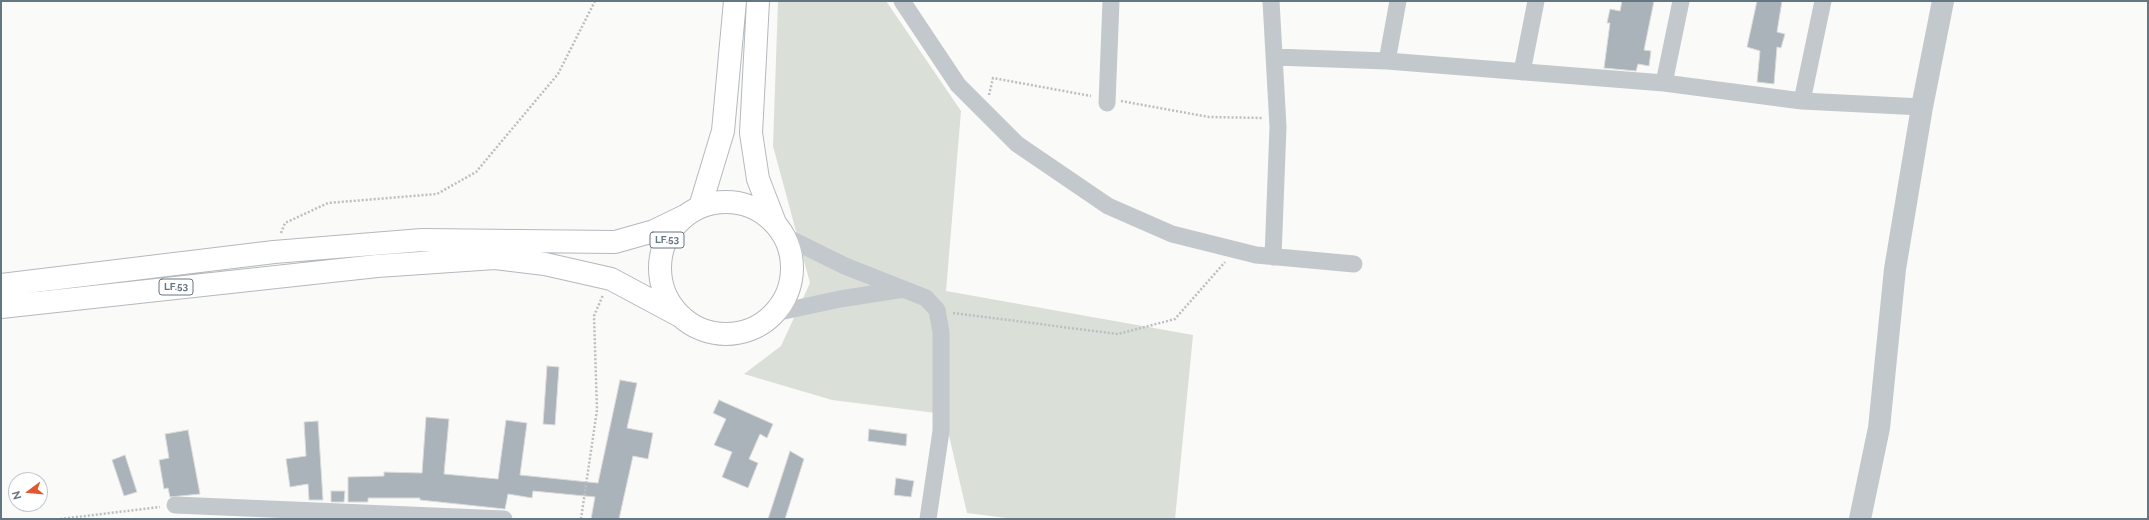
<!DOCTYPE html>
<html>
<head>
<meta charset="utf-8">
<style>
  body { margin:0 }
  #map { position:relative; width:2149px; height:520px; overflow:hidden; background:#fafaf8; font-family:Raleway,sans-serif }
  canvas { display:block }
  .frame { position:absolute; inset:0; border:2px solid #657683; pointer-events:none }
  .north { position:absolute; left:8px; top:472px; width:40px; height:40px; box-sizing:border-box; background:#fff; border:1px solid #c1c8cd; border-radius:50%; rotate:254deg; font-size:11px; font-weight:700; line-height:16px; text-align:center; color:#657683 }
  .north::after { content:''; display:block; margin:auto; width:14px; height:18px; background:#e4572e; clip-path:polygon(50% 0,100% 100%,50% 72%,0 100%) }
</style>
</head>
<body>
<div id="map">
<canvas width="2149" height="520"></canvas>
<div class="frame"></div>
<div class="north">N</div>
</div>
<script>
const ctx = document.querySelector('canvas').getContext('2d');
ctx.lineJoin = 'round';
function fillPath(path, color) {
  ctx.fillStyle = color;
  ctx.fill(path, 'evenodd');
}
function toPath(rows) {
  const path = new Path2D();
  for (const r of rows) {
    if (r.length === 3) {
      path.moveTo(r[0] + r[2], r[1]);
      path.arc(r[0], r[1], r[2], 0, 2 * Math.PI);
      continue;
    }
    path.moveTo(r[0], r[1]);
    for (let i = 2; i < r.length; i += 2) path.lineTo(r[i], r[i + 1]);
  }
  return path;
}
function trace(path, color, width, dash) {
  ctx.strokeStyle = color;
  ctx.lineWidth = width;
  ctx.lineCap = dash ? 'butt' : 'round';
  ctx.setLineDash(dash || []);
  ctx.stroke(path);
}
function label(font, color, halo, rows, align = 'center') {
  ctx.font = font + ' Raleway,sans-serif';
  ctx.lineWidth = 4;
  ctx.setLineDash([]);
  ctx.textBaseline = 'middle';
  ctx.strokeStyle = halo;
  ctx.fillStyle = color;
  for (const [text, x, y, turn = 0] of rows) {
    ctx.save();
    ctx.translate(x, y);
    ctx.rotate((+turn || 0) * Math.PI / 180);
    ctx.textAlign = isNaN(turn) ? turn : align;
    if (halo) ctx.strokeText(text, 0, 0);
    ctx.fillText(text, 0, 0);
    ctx.restore();
  }
}
fillPath(toPath([
  [778,1,886,1,961,111,946,291,1193,335,1175,519,1015,519,967,513,944,414,832,400,744,374,781,346,810,283,773,146]
]), '#dadfd7');
const building = toPath([
  [1622,1,1654,1,1644,50,1651,51,1649,66,1638,64,1636,71,1604,68,1610,23,1607,23,1610,9,1620,11,1622,1],
  [1757,1,1782,1,1777,32,1785,34,1781,48,1777,47,1774,84,1757,82,1760,51,1747,47,1757,1],
  [547,366,559,367,555,425,543,424,547,366],
  [620,380,637,383,627,428,653,433,648,459,633,456,619,519,591,519,595,497,533,491,532,498,508,494,505,509,420,500,420,498,368,498,368,502,348,502,348,477,384,476,384,472,422,473,426,417,449,419,444,474,498,479,506,420,527,423,520,475,598,483,620,380],
  [719,400,773,424,767,438,760,434,749,459,758,463,748,488,722,477,732,452,714,445,726,419,713,413,719,400],
  [318,421,323,500,309,500,308,484,290,487,286,459,306,456,304,422,318,421],
  [869,429,907,434,906,446,868,441,869,429],
  [188,430,200,494,170,497,168,488,164,489,159,460,169,458,165,434,188,430],
  [790,451,804,459,785,519,768,519,790,451],
  [125,455,137,492,124,496,112,460,125,455],
  [896,478,914,481,911,497,894,495,896,478],
  [331,491,345,491,344,502,331,502,331,491]
]);
fillPath(building, '#aab3b9');
trace(building, '#dcdcda', 1);
const trunk = toPath([
  [758,1,751,133,758,179,775,223],
  [726,268,66],
  [700,207,723,131,735,1],
  [1,285,274,252,422,240,615,242,654,231,685,216],
  [1,307,377,266,495,258,545,264,611,279,682,317]
]);
trace(trunk, '#b4b9bd', 24);
trace(toPath([
  [989,95,993,78,1091,96],
  [1121,101,1209,117,1263,118],
  [281,233,285,223,328,203,437,194,476,172,558,74,595,1],
  [953,313,1118,334,1175,319,1225,262],
  [60,519,160,507],
  [581,519,597,410,594,316,603,295]
]), '#bbbfc2', 2.5, [2, 2]);
trace(toPath([
  [902,1,958,85,1017,144,1108,206,1172,234,1256,255,1354,264],
  [1271,1,1278,127,1273,257],
  [1274,57,1387,61,1664,83,1802,101,1922,107],
  [1387,61,1398,1],
  [1522,72,1536,1],
  [1664,83,1681,1],
  [1802,101,1823,1],
  [1107,103,1111,1],
  [784,236,845,266,926,298,937,310,941,332,941,431,928,519],
  [775,313,840,299,904,289],
  [175,505,504,519]
]), '#c3c8cc', 17);
trace(toPath([
  [1860,519,1879,428,1895,269,1922,107,1943,1]
]), '#c3c8cc', 22);
trace(trunk, '#fff', 22);
for (const [x, y, w] of [
  [667,240,34],
  [176,287,34]
]) {
  const box = new Path2D();
  box.roundRect(x - w / 2, y - 8, w, 16, 3);
  ctx.fillStyle = '#fff';
  ctx.fill(box);
  trace(box, '#657683', 1);
}
label('bold 10px', '#657683', null, [
  ["LF.53",667,240],
  ["LF.53",176,287]
]);
</script>
</body>
</html>
